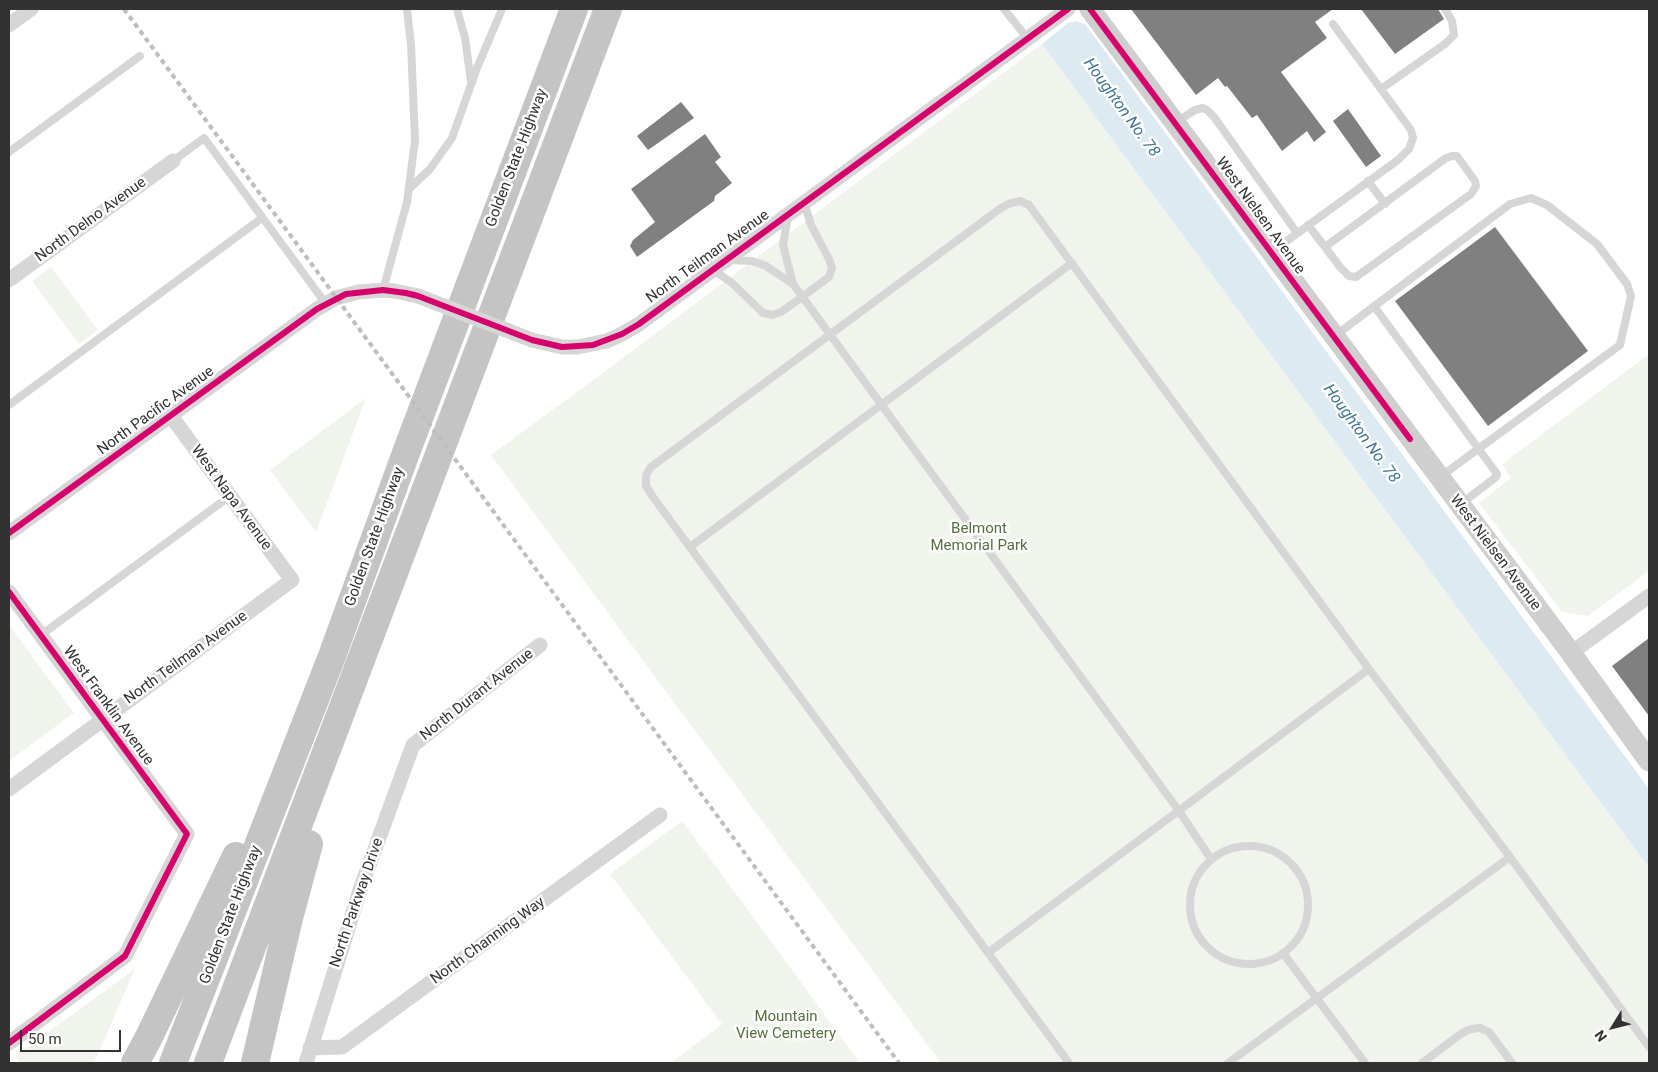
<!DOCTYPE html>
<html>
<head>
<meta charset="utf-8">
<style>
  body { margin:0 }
  #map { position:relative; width:1658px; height:1072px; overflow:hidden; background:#fff; font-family:Roboto,sans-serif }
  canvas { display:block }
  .frame { position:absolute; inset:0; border:10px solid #323232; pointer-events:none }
  .north { position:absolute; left:1588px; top:1002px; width:50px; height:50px; -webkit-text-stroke:4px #fff; paint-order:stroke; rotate:234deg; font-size:14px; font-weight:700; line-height:20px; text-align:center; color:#323232 }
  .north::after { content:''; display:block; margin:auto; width:18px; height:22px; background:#323232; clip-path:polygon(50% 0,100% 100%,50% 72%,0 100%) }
  .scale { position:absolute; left:20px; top:1030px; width:101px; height:22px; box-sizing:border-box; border:2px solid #323232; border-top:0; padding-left:6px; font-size:15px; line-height:18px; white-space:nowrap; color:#323232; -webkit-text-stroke:4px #fff; paint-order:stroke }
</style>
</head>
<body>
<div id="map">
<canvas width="1658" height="1072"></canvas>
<div class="frame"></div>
<div class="north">N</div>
<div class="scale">50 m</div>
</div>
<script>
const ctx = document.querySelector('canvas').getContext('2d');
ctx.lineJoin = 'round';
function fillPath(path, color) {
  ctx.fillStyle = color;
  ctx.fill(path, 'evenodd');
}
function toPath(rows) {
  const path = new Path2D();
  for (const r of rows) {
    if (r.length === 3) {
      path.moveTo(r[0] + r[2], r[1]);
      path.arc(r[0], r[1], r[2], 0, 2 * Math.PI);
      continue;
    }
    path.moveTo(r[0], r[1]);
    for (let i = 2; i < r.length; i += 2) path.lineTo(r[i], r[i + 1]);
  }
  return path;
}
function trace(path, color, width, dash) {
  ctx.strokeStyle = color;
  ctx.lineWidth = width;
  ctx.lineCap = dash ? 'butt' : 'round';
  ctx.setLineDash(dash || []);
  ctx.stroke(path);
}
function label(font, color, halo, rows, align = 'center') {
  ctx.font = font + ' Roboto,sans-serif';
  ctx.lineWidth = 5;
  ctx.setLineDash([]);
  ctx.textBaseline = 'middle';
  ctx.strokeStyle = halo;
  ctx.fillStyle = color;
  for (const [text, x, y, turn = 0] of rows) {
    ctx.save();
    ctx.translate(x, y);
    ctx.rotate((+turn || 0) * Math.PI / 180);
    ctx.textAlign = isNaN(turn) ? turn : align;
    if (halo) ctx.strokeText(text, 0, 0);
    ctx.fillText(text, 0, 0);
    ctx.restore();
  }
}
fillPath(toPath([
  [1042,44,1649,868,1649,1063,941,1063,491,455,596,378],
  [51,267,98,330,79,344,32,281],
  [1649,354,1649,571,1588,616,1562,612,1479,503,1511,478,1502,464],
  [366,398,316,532,270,470],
  [9,625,74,713,9,761],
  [682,821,734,891,860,1063,671,1063,725,1022,722,1024,610,874],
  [135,969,94,1063,21,1063,15,1056]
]), '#f1f4ed');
fillPath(toPath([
  [1076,21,1085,24,1649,789,1649,868,1042,44,1068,23]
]), '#ddeaf2');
fillPath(toPath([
  [1131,9,1333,9,1315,22,1327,38,1281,72,1326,132,1314,142,1307,131,1282,151,1257,115,1252,118,1227,86,1225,87,1218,78,1196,95],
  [1361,9,1438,9,1444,19,1395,54],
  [681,102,694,118,648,150,637,136],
  [1348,109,1381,156,1366,167,1333,121],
  [705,134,721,157,715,162,732,183,715,196,714,201,637,257,630,246,633,240,655,222,631,189],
  [1495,227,1588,351,1488,426,1395,301],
  [1649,638,1649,716,1612,666]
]), '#808080');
trace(toPath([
  [457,9,465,38,471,81],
  [1004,9,1028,39],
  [1381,89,1445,44,1454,35,1452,21,1445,9],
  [1176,122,1195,110,1203,108,1207,110,1214,117,1297,233],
  [9,152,140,56],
  [173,161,204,138,326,304],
  [1368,181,1385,204],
  [409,189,430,169,452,138,477,68,502,9],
  [788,216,783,245,793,284,1179,811,1211,859],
  [1308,225,1325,247,1340,267,1349,276,1356,277,1471,194,1476,186,1475,181,1457,156,1452,156,1446,158,1325,247],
  [1273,251,1398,160,1409,149,1413,138,1411,130,1333,24],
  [729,260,752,261,766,266,793,284],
  [712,269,732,283,763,313,772,315,781,312,802,297,829,277,832,268,829,259,811,225,804,202],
  [383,290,407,202,415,140,411,45,407,9],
  [1374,306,1497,474,1496,477,1461,504],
  [1336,335,1510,204,1531,198,1547,205,1597,244,1627,284,1631,296,1620,345,1440,477],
  [9,405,262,218],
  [690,547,1072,263],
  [41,635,230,496],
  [1249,905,59],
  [989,952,1369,669],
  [1283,953,1365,1063],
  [1069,1063,653,497,646,486,646,475,651,467,1001,208,1011,203,1020,201,1029,205,1369,669,1510,857,1649,1047],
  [1228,1063,1510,857],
  [1422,1063,1462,1033,1471,1029,1480,1028,1489,1032,1512,1063]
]), '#d6d6d6', 8);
trace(toPath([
  [9,25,31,9],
  [9,280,173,161],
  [532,340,562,347,577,347,607,341,622,334,639,324,1068,9],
  [9,533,317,309,336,298,358,292,383,290,395,291,418,296],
  [9,592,187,834,125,956,9,1043],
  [1571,653,1649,596],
  [9,789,292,580,171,416],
  [310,1048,342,1047,660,815],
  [306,1063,361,887,413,745,540,645]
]), '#d6d6d6', 15);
trace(toPath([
  [1090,9,1571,653,1649,761]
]), '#cfcfcf', 21);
trace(toPath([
  [135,1063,148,1039,236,856],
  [173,1063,332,656,407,450,574,9],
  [208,1063,608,9],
  [255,1063,289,918,309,844]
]), '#c4c4c4', 28);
trace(toPath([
  [124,9,899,1063]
]), '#bebebe', 4, [5, 4]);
trace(toPath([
  [418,296,532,340]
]), '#d6d6d6', 15);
trace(toPath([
  [1090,9,1410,439],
  [9,533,317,309,346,294,383,290,406,293,418,296,532,340,562,347,593,345,622,334,639,324,1068,9],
  [9,592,187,834,125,956,9,1043]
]), '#d6006c', 6);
label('15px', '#323232', '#fff', [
  ["Golden State Highway",517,158,-69],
  ["West Nielsen Avenue",1260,216,54],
  ["North Delno Avenue",91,220,-36],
  ["North Teilman Avenue",708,257,-36],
  ["North Pacific Avenue",156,411,-36],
  ["West Napa Avenue",231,498,54],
  ["Golden State Highway",375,537,-70],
  ["West Nielsen Avenue",1495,553,53],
  ["North Teilman Avenue",186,658,-36],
  ["North Durant Avenue",477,695,-38],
  ["West Franklin Avenue",108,706,54],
  ["North Parkway Drive",357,903,-71],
  ["Golden State Highway",231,915,-69],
  ["North Channing Way",488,941,-36]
]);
label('15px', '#566f3f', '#fff', [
  ["Belmont",979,529],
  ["Memorial Park",979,546],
  ["Mountain",786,1017],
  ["View Cemetery",786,1034]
]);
label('italic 16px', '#3f7595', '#fff', [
  ["Houghton No. 78",1121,108,54],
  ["Houghton No. 78",1361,434,54]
]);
</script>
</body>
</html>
